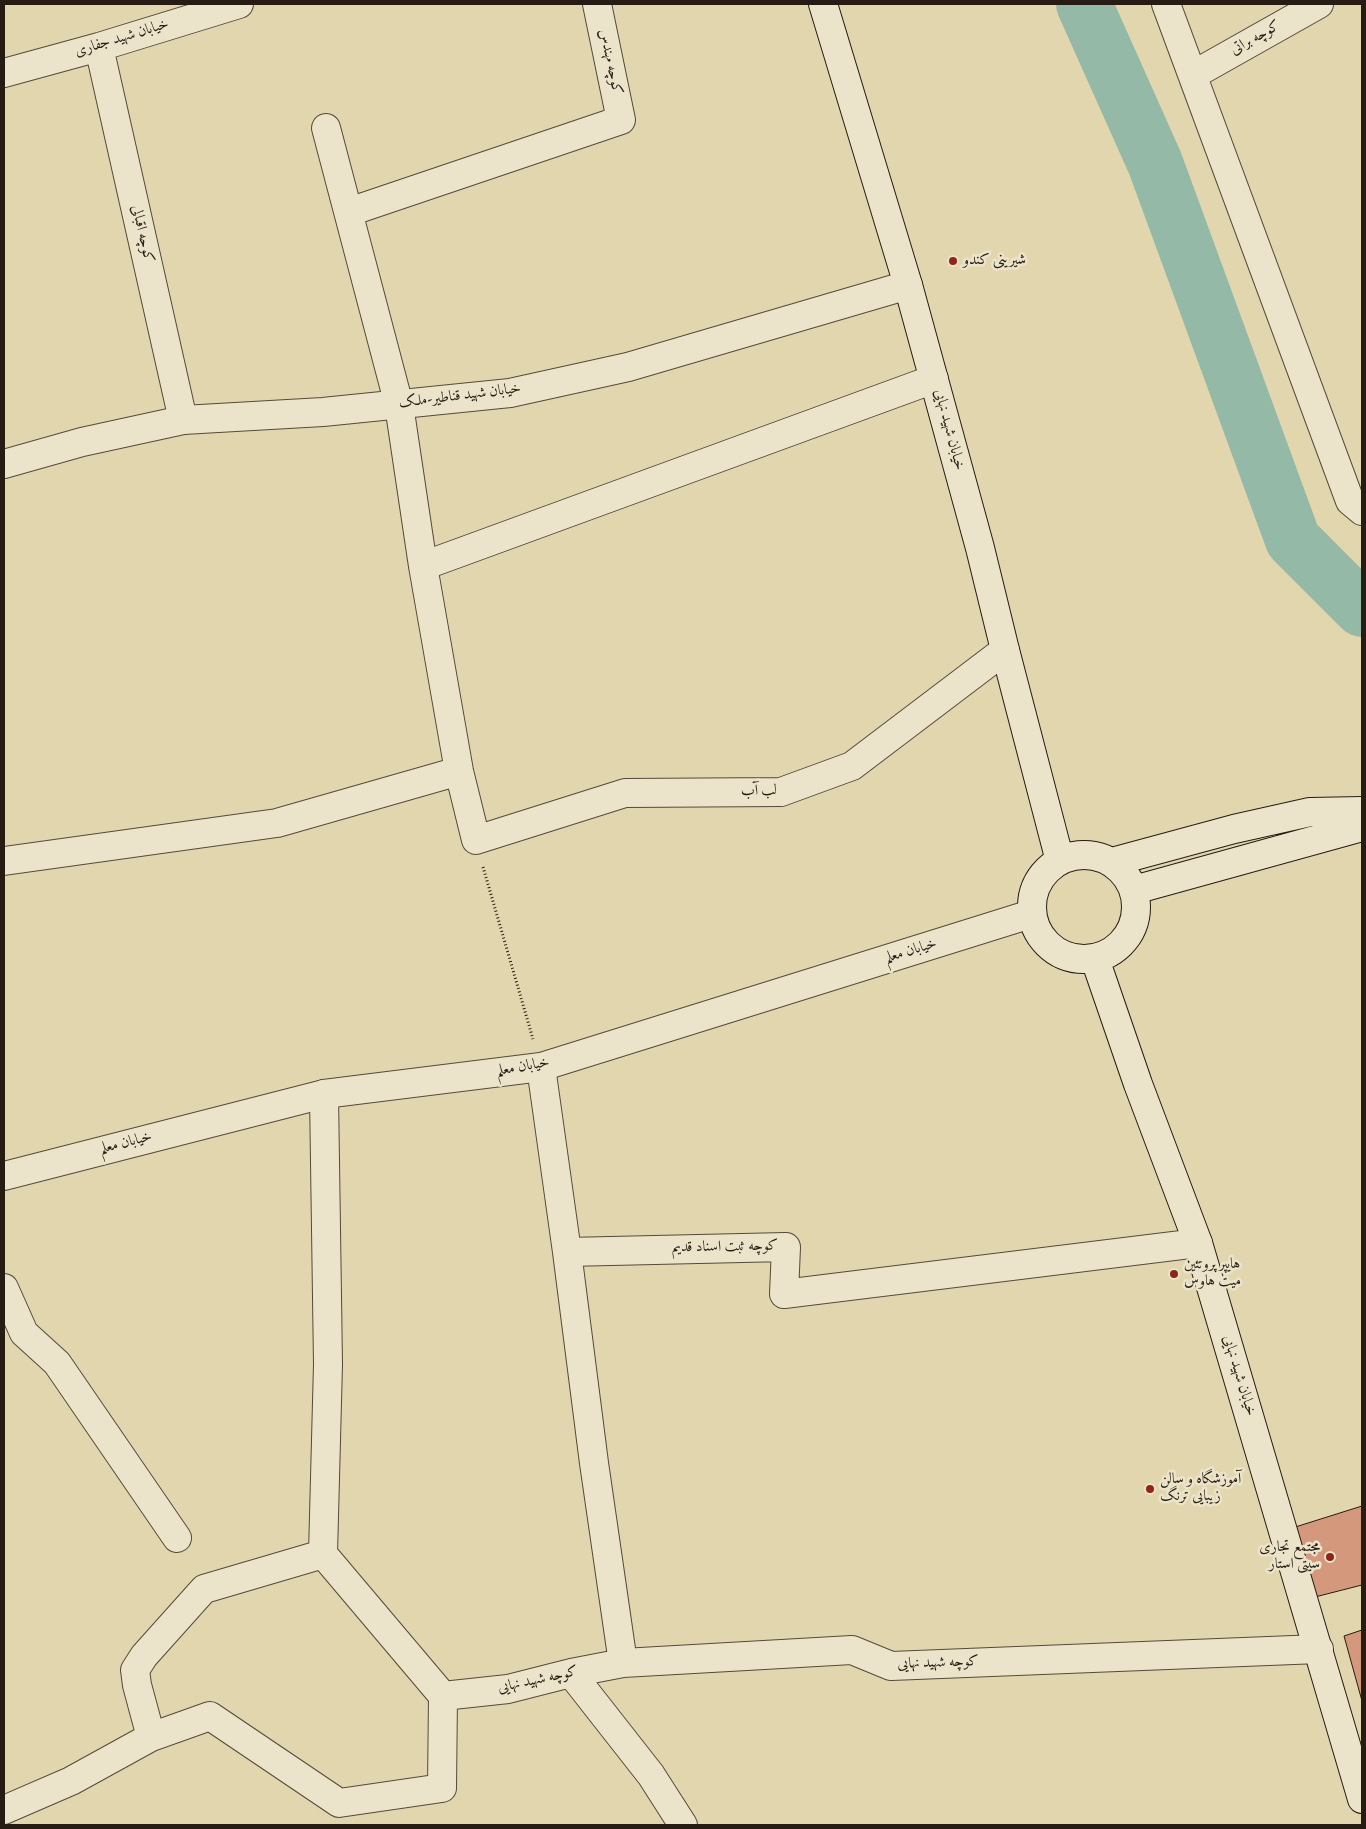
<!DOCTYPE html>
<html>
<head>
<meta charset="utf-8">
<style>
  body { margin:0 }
  #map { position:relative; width:1366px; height:1829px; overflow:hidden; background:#e1d6ae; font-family:"Sorts Mill Goudy",serif }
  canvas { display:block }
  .frame { position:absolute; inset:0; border:5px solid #261c13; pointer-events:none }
</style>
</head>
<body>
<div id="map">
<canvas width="1366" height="1829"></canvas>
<div class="frame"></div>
</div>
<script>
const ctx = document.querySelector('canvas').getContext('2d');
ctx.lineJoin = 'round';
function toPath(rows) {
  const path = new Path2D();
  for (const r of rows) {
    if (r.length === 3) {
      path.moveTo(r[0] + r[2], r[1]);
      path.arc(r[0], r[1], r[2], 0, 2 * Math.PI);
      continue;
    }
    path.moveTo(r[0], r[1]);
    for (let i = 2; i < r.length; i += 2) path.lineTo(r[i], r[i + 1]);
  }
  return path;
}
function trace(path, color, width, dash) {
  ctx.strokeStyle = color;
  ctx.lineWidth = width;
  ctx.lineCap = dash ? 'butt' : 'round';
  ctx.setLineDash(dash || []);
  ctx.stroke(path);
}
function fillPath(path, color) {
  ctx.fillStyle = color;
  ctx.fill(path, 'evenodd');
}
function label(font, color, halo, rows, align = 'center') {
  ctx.font = font + ' "Sorts Mill Goudy",Amiri,serif';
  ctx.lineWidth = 5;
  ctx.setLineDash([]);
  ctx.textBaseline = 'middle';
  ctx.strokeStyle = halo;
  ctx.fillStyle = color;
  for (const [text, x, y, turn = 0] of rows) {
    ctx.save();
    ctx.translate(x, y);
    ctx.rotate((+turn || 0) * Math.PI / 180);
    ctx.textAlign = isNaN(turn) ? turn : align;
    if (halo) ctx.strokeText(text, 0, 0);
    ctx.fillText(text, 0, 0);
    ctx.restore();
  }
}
trace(toPath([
  [1084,4,1155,163,1293,540,1362,609]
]), '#95b9a7', 56);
const building = toPath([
  [1362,1506,1362,1585,1311,1598,1289,1529,1362,1506],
  [1362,1630,1362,1701,1344,1636,1362,1630]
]);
fillPath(building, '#d4987c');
trace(building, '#261c13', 1);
const minor = toPath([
  [1166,4,1350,501,1362,511],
  [99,47,183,420],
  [4,73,99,47,239,4],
  [1193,75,1319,4],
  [326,128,399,405,423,566,459,771,476,840,625,793,781,792,852,766,1005,650],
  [349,212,621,120,597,4],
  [423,566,934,379],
  [4,861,277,823,459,771],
  [541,1067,567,1252,786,1247,784,1294,1198,1243],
  [567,1252,594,1463,623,1663],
  [4,1288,24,1333,57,1363,177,1538],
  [571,1673,651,1775,683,1825],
  [443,1696,508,1689,571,1673,623,1663,852,1650,891,1666,1319,1649],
  [151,1737,137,1685,135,1670,144,1656,204,1589,323,1554],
  [4,1810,71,1781,151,1737,210,1716,339,1803,442,1788,443,1696,323,1554,328,1364,324,1094]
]);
const tertiary = toPath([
  [4,464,82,442,183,420,323,412,510,393,628,367,908,285],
  [4,1176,324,1094,541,1067,1031,914]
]);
const secondary = toPath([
  [823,4,908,285,980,548,1005,650,1060,861],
  [1084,907,52],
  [1112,862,1234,829,1310,812,1362,811],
  [1134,890,1362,827],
  [1095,959,1138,1084,1198,1243,1362,1799]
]);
trace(minor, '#554a3a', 30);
trace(tertiary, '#554a3a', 30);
trace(secondary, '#261c13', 30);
trace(toPath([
  [483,867,533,1039]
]), '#261c13', 3, [1, 2.5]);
trace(minor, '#ece4ca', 28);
trace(tertiary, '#ece4ca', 28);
trace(secondary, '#ece4ca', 28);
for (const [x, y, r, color] of [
  [953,261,5,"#8f2418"],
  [1174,1274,5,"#8f2418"],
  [1150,1489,5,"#8f2418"],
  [1330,1557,5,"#8f2418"]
]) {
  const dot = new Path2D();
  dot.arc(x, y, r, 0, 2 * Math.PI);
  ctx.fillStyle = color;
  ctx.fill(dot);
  trace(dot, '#ece4ca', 2);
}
label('15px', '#261c13', '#ece4ca', [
  ["خیابان شهید جفاری",122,39,-17],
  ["کوچه براتی",1256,39,-29],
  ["کوچه مهندس",609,62,78],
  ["کوچه اقبالی",141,234,77],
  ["خیابان شهید قناطیر-ملک",460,397,-7],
  ["خیابان شهید نهایی",948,430,75],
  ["لب آب",759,792,-2],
  ["خیابان معلم",911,952,-17],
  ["خیابان معلم",523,1068,-10],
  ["خیابان معلم",126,1144,-14],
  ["کوچه ثبت اسناد قدیم",725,1248,-1],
  ["خیابان شهید نهایی",1238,1376,73],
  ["کوچه شهید نهایی",938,1664,-2],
  ["کوچه شهید نهایی",538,1681,-12]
]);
label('15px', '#261c13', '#ece4ca', [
  ["شیرینی کندو",963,261],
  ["هایپر پروتئین",1184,1265],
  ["میت هاوس",1184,1282],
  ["آموزشگاه و سالن",1160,1480],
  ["زیبایی ترنگ",1160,1497],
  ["مجتمع تجاری",1320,1548,"right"],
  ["سیتی استار",1320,1565,"right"]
], 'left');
</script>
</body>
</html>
